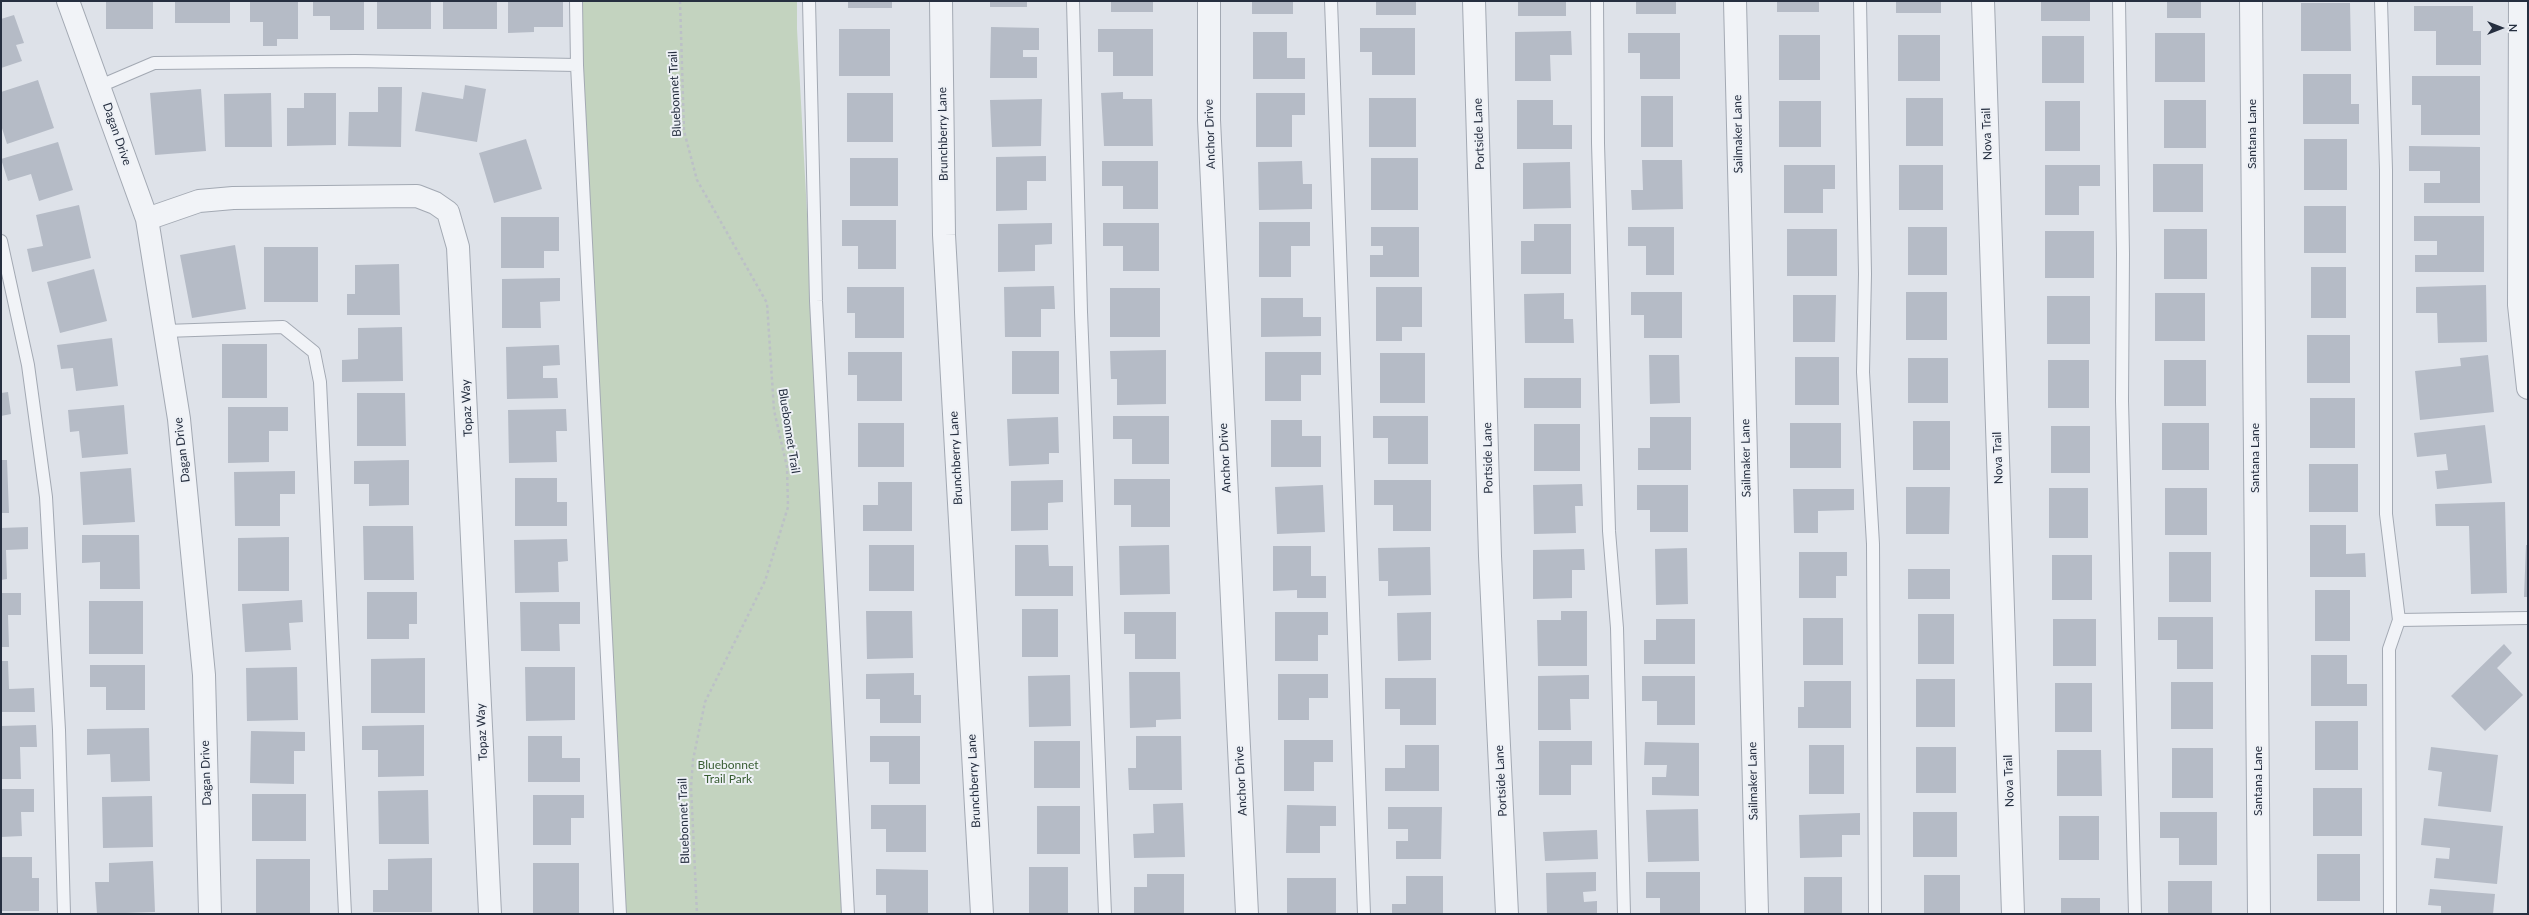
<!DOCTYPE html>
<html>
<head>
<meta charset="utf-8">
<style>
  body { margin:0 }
  #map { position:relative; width:2529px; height:915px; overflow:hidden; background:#dee2e9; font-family:Lato,sans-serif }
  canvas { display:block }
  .frame { position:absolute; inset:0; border:2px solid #262f40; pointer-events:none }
  .north { position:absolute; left:2481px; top:8px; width:40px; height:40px; -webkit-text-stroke:3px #eef1f6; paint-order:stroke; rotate:90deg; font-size:11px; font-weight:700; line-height:16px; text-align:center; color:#262f40 }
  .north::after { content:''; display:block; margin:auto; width:14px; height:18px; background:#262f40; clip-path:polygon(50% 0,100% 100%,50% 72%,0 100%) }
</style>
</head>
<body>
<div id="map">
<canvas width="2529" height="915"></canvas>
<div class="frame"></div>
<div class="north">N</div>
</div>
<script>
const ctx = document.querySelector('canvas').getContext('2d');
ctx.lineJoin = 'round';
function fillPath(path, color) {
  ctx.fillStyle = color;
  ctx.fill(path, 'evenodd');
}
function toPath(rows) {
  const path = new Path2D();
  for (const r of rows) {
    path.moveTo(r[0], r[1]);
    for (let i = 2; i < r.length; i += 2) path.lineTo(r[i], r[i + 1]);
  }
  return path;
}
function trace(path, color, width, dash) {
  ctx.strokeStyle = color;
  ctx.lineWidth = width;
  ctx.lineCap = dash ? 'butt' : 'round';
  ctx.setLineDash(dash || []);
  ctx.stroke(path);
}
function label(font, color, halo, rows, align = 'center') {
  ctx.font = font + ' Lato,sans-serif';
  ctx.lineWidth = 4;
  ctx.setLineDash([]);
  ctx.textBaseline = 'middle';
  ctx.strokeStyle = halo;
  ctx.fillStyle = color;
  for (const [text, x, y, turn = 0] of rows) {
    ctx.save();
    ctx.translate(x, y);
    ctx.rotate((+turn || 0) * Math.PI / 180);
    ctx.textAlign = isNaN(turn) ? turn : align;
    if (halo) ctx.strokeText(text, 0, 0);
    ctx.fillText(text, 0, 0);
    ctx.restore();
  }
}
fillPath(toPath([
  [583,1,797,1,797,29,845,914,625,914,583,72]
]), '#c3d3bf');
fillPath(toPath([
  [106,1,153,1,153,29,106,29],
  [175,1,230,1,230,23,175,23],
  [250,1,298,1,298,39,277,39,277,46,263,46,263,22,250,22],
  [313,1,364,1,364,30,330,30,330,16,313,16],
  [377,1,431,1,431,29,377,29],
  [443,1,497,1,497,29,443,29],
  [508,1,563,1,563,27,534,27,534,32,508,33],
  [848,1,892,1,892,8,848,8],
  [990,1,1027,1,1027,7,990,7],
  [1111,1,1153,1,1153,12,1111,12],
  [1252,1,1293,1,1293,14,1252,14],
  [1376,1,1416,1,1416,15,1376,15],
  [1518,1,1566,1,1566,16,1518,16],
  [1636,1,1676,1,1676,14,1636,14],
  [1777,1,1819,1,1819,12,1777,12],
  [1896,1,1941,1,1941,13,1896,13],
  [2041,1,2090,1,2090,21,2041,21],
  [2167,1,2201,1,2201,18,2167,18],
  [2301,3,2350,3,2351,51,2301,51],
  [2414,6,2473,6,2473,31,2481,31,2481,65,2436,65,2436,31,2414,31],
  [14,15,24,43,16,45,22,61,1,68,1,19],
  [991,27,1039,28,1039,50,1023,50,1023,57,1037,57,1037,78,990,78],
  [1360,28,1415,28,1415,75,1372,75,1372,52,1360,52],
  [839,29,890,29,890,76,839,76],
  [1098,29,1153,29,1153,76,1113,76,1113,52,1098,52],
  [1571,31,1572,55,1550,55,1551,81,1515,81,1515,32],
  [1253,32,1287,32,1287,58,1305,58,1305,79,1253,79],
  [1628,33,1680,33,1680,79,1640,79,1640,53,1628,53],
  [2155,33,2205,33,2205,82,2155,82],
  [1779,35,1820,35,1820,80,1779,80],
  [1898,35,1940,35,1940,81,1898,81],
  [2042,36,2084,36,2084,83,2042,83],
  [2303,74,2351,74,2351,104,2359,104,2359,124,2303,124],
  [2412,76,2480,76,2480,135,2421,135,2421,105,2412,105],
  [38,80,54,128,7,144,1,125,1,92],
  [465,85,486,89,477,142,415,131,422,92,463,99],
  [378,87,402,87,401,147,348,146,349,112,378,112],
  [201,89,206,151,155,155,150,93],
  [1123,92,1123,99,1152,99,1153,146,1104,146,1101,93],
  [271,93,272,147,225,147,224,94],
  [304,93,336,93,336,145,287,146,287,108,304,108],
  [847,93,893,93,893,142,847,142],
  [1256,93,1305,93,1305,115,1292,115,1292,147,1256,147],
  [1641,96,1673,96,1673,147,1641,147],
  [1369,98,1416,98,1416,147,1369,147],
  [1906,98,1943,98,1943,146,1906,146],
  [1042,99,1041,146,992,147,990,100],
  [1517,100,1553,100,1553,125,1572,125,1572,149,1517,149],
  [2164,100,2206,100,2206,148,2164,148],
  [1779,101,1821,101,1821,147,1779,147],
  [2045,101,2080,101,2080,151,2045,151],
  [526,139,542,189,494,203,479,153],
  [2304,139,2347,139,2347,190,2304,190],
  [58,142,73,190,39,201,31,174,8,181,1,159],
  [2409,146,2480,147,2480,203,2424,203,2424,183,2440,183,2440,171,2409,171],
  [1046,156,1046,181,1027,181,1027,210,996,211,996,157],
  [850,158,898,158,898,206,850,206],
  [1371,158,1418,158,1418,210,1371,210],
  [1642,160,1682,160,1683,209,1632,210,1631,190,1643,190],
  [1102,161,1158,161,1158,209,1123,209,1123,186,1102,186],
  [1302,161,1303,184,1312,184,1312,209,1259,210,1258,162],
  [1570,162,1571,208,1523,209,1523,163],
  [2153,164,2203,164,2203,212,2153,212],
  [1784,165,1835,165,1835,189,1823,189,1823,213,1784,213],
  [1899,165,1943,165,1943,210,1899,210],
  [2045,165,2100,165,2100,186,2079,186,2079,215,2045,215],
  [79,205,91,258,32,272,27,249,43,246,36,215],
  [2304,206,2346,206,2346,253,2304,253],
  [2414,216,2484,216,2484,272,2415,272,2415,255,2437,255,2437,241,2414,241],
  [501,217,559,217,559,251,544,251,544,268,501,268],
  [842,220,896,220,896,269,858,269,858,246,842,246],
  [1259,222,1310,222,1310,246,1291,246,1291,277,1259,277],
  [1052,223,1052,244,1035,245,1035,271,998,272,998,224],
  [1103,223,1159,223,1159,271,1123,271,1123,246,1103,246],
  [1534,224,1571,224,1571,274,1521,274,1521,241,1534,241],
  [1371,227,1419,227,1419,277,1370,277,1370,255,1383,255,1383,246,1371,246],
  [1628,227,1674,227,1674,275,1646,275,1646,246,1628,246],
  [1908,227,1947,227,1947,275,1908,275],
  [1787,229,1837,229,1837,276,1787,276],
  [2164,229,2207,229,2207,279,2164,279],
  [2045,231,2094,231,2094,278,2045,278],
  [235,245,246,309,192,318,180,255],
  [264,247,318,247,318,302,264,302],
  [399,264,400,315,347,315,347,294,355,294,355,265],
  [2311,267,2346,267,2346,318,2311,318],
  [94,269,107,321,60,333,47,282],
  [560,278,560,301,540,302,541,328,502,328,502,279],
  [2486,285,2487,342,2438,343,2437,313,2416,313,2416,287],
  [1054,286,1055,309,1041,309,1041,337,1005,337,1004,287],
  [847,287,904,287,904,338,855,338,855,313,847,313],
  [1376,287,1422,287,1422,327,1402,327,1402,341,1376,341],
  [1110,288,1160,288,1160,337,1110,337],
  [1631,292,1682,292,1682,338,1644,338,1644,315,1631,315],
  [1906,292,1947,292,1947,340,1906,340],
  [1564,293,1564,319,1573,319,1574,343,1525,343,1524,294],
  [2155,293,2205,293,2205,341,2155,341],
  [1793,295,1836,295,1835,342,1793,342],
  [2047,296,2090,296,2090,344,2047,344],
  [1261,298,1303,298,1303,317,1321,317,1321,336,1261,337],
  [402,327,403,381,342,382,342,360,358,359,358,328],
  [2307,335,2350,335,2350,383,2307,383],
  [112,338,118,386,76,391,73,368,61,369,57,345],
  [222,344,267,344,267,398,222,398],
  [559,345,560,365,543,366,543,378,557,378,558,398,507,399,506,347],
  [1166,350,1166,404,1117,405,1117,379,1111,379,1110,351],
  [1012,351,1059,351,1059,394,1012,394],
  [848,352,902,352,902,401,857,401,857,375,848,375],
  [1265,352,1321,352,1321,375,1301,375,1301,401,1265,401],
  [1380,353,1425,353,1425,403,1380,403],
  [1649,355,1679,355,1680,403,1650,404],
  [2488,355,2494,412,2420,420,2415,371,2461,366,2460,358],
  [1795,357,1839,357,1839,405,1795,405],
  [1908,358,1948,358,1948,403,1908,403],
  [2048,360,2089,360,2089,408,2048,408],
  [2164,360,2206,360,2206,406,2164,406],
  [1524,378,1581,378,1581,408,1524,408],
  [8,392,11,414,1,416,1,393],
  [357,393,405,393,406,446,357,446],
  [2310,398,2355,398,2355,448,2310,448],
  [124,405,128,454,82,458,79,431,70,432,68,410],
  [228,407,288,407,288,431,269,431,269,462,228,463],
  [566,409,567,431,556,431,557,462,509,463,508,410],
  [1113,416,1169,416,1169,464,1132,464,1132,439,1113,439],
  [1373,416,1428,416,1428,464,1388,464,1388,438,1373,438],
  [1058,417,1059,453,1049,453,1049,464,1009,466,1007,419],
  [1650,417,1691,417,1691,470,1638,470,1638,448,1650,448],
  [1271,420,1302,420,1302,436,1321,436,1321,467,1271,467],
  [1913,421,1950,421,1950,470,1913,470],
  [858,423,904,423,904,467,858,467],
  [1790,423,1841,423,1841,468,1790,468],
  [2162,423,2209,423,2209,470,2162,470],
  [1534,424,1580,424,1580,471,1534,471],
  [2485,425,2492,483,2437,489,2435,471,2448,470,2446,454,2417,457,2414,433],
  [2051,426,2090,426,2090,473,2051,473],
  [1,460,7,460,9,513,1,513],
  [409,460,409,505,369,506,369,484,354,484,354,461],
  [2309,464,2358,464,2358,512,2309,512],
  [131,468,135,522,83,525,80,472],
  [295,471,295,494,280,494,280,526,235,526,234,472],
  [515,478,557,478,557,502,567,502,567,526,515,526],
  [1114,479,1170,479,1170,527,1131,527,1131,505,1114,505],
  [1063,480,1063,502,1048,503,1048,530,1011,531,1011,481],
  [1374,480,1431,480,1431,531,1393,531,1393,505,1374,505],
  [878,482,912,482,912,531,863,531,863,505,878,505],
  [1582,484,1583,506,1575,506,1576,533,1534,534,1533,485],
  [1323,485,1325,532,1277,534,1275,487],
  [1637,485,1688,485,1688,532,1650,532,1650,510,1637,510],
  [1906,487,1950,487,1949,534,1906,534],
  [2049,488,2088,488,2088,538,2049,538],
  [2165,488,2207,488,2207,535,2165,535],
  [1793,489,1854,489,1854,510,1818,511,1818,533,1794,533],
  [2505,502,2507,593,2471,594,2469,526,2436,526,2435,504],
  [2310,525,2346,525,2346,554,2365,553,2366,577,2310,577],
  [363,526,413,526,414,580,364,580],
  [28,527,28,549,6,550,7,579,1,580,1,528],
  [82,535,139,535,140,589,100,589,100,562,82,563],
  [289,537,289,591,238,591,238,538],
  [567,539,568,561,558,562,559,592,515,593,514,540],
  [869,545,914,545,914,591,869,591],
  [1015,545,1048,545,1049,566,1073,566,1073,596,1015,596],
  [1169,545,1170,594,1120,595,1119,546],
  [2526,545,2528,545,2528,597,2524,597],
  [1273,546,1311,546,1311,576,1326,576,1326,598,1297,598,1297,590,1273,591],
  [1430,547,1431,595,1388,596,1388,581,1379,581,1378,548],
  [1687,548,1688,604,1656,605,1655,549],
  [1584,549,1585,570,1572,570,1572,598,1533,599,1533,550],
  [1799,552,1847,552,1847,576,1836,576,1836,598,1799,598],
  [2169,552,2211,552,2211,602,2169,602],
  [2052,555,2092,555,2092,600,2052,600],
  [1908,569,1950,569,1950,599,1908,599],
  [2315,590,2350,590,2350,641,2315,641],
  [367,592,417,592,417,624,409,624,409,639,367,639],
  [1,593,21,593,21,615,8,615,9,647,1,647],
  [302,600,303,622,289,623,291,650,245,652,242,604],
  [89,601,143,601,143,654,89,654],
  [520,602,580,602,580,624,559,624,560,651,521,651],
  [1022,609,1058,609,1058,657,1022,657],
  [866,611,912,611,913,658,867,659],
  [1561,611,1587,611,1587,666,1538,666,1537,620,1561,620],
  [1124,612,1176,612,1176,659,1135,659,1135,634,1124,634],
  [1275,612,1328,612,1328,635,1318,635,1318,661,1275,661],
  [1431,612,1431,660,1398,661,1397,613],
  [1918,614,1954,614,1954,664,1918,664],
  [2158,617,2213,617,2213,669,2177,669,2177,640,2158,640],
  [1803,618,1843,618,1843,665,1803,665],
  [1656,619,1695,619,1695,664,1644,664,1644,640,1656,640],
  [2053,619,2096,619,2096,666,2053,666],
  [2504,644,2512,653,2497,668,2523,695,2485,731,2451,696],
  [2311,655,2347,655,2347,684,2367,684,2367,706,2311,706],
  [425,658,425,713,371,713,371,659],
  [1,661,8,661,9,689,34,688,35,712,1,712],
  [90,665,145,665,145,710,106,710,106,687,90,687],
  [297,667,298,720,247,721,246,668],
  [525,667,575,667,575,720,526,721],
  [1129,672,1180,672,1181,719,1156,720,1156,727,1130,728],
  [914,673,914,695,921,695,921,723,880,723,880,699,866,699,866,674],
  [1278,674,1328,674,1328,698,1309,698,1309,720,1278,720],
  [1070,675,1071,726,1029,727,1028,676],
  [1589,675,1589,699,1570,699,1571,730,1538,730,1538,676],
  [1642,676,1695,676,1695,725,1657,725,1657,701,1642,701],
  [1385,678,1436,678,1436,725,1400,725,1400,709,1385,709],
  [1916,679,1955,679,1955,727,1916,727],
  [1804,681,1851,681,1851,728,1798,728,1798,707,1804,707],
  [2171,682,2213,682,2213,729,2171,729],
  [2055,683,2092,683,2092,732,2055,732],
  [2315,721,2358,721,2358,770,2315,770],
  [36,725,37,747,20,747,21,779,1,779,1,726],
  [424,725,424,776,378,777,378,750,362,750,362,726],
  [149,728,150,781,111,782,110,754,87,755,87,729],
  [251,731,305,732,305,751,294,751,294,784,250,783],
  [528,736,562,736,562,758,580,758,580,782,528,782],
  [870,736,920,736,920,784,889,784,889,762,870,762],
  [1136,736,1181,736,1182,790,1129,790,1128,768,1136,768],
  [1284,740,1333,740,1333,762,1314,762,1314,791,1284,791],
  [1034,741,1080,741,1080,788,1034,788],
  [1539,741,1592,741,1592,765,1571,765,1571,795,1539,795],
  [1645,742,1699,743,1699,796,1652,795,1652,777,1666,777,1667,765,1644,765],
  [1405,745,1439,745,1439,791,1385,791,1385,768,1405,768],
  [1809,745,1844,745,1844,794,1809,794],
  [1916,747,1956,747,1956,793,1916,793],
  [2431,747,2498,755,2491,812,2438,806,2442,772,2428,770],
  [2172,748,2213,748,2213,798,2172,798],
  [2057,750,2101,750,2102,796,2057,796],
  [2313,788,2362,788,2362,836,2313,836],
  [1,789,34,789,34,812,21,812,22,836,1,837],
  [428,790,429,844,379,844,378,791],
  [252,794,306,794,306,841,252,841],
  [533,795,584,795,584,818,571,818,571,845,533,845],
  [152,796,153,847,103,848,102,797],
  [1183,803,1185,857,1134,858,1133,834,1154,833,1153,804],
  [871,805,926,805,926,852,886,852,886,829,871,829],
  [1287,805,1336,806,1336,826,1320,826,1320,853,1286,853],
  [1037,806,1080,806,1080,854,1037,854],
  [1388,807,1442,807,1441,859,1396,859,1396,841,1408,841,1408,829,1388,829],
  [1698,809,1699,861,1648,862,1646,810],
  [1913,812,1957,812,1957,857,1913,857],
  [2160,812,2217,812,2217,865,2179,865,2179,838,2160,838],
  [1860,813,1860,835,1842,835,1842,857,1800,858,1799,815],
  [2059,816,2099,816,2099,860,2059,860],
  [2424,818,2503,826,2497,884,2434,878,2436,858,2449,859,2450,848,2421,845],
  [1597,830,1598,859,1545,861,1543,832],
  [2317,854,2360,854,2360,901,2317,901],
  [1,857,32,857,32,878,39,878,39,911,1,911],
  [432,858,432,912,373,912,373,890,388,890,388,859],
  [256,859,310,859,310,914,256,914],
  [153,861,155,912,97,914,95,882,109,882,109,863],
  [533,863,579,863,579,914,533,914],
  [1029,867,1068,867,1068,914,1029,914],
  [876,869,928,870,928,914,886,913,886,895,876,895],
  [1596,872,1596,891,1583,892,1584,902,1597,901,1597,914,1547,914,1546,873],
  [1646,872,1700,872,1700,914,1660,914,1660,898,1646,898],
  [1147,874,1184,874,1184,914,1134,914,1134,887,1147,887],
  [1924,875,1960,875,1960,914,1924,914],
  [1406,876,1443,876,1443,914,1392,914,1392,904,1406,904],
  [1804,877,1842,877,1842,914,1804,914],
  [1287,878,1336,878,1336,914,1287,914],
  [2168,881,2212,881,2212,914,2168,914],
  [2430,889,2495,894,2493,914,2441,914,2441,906,2428,905],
  [2061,898,2100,898,2100,914,2061,914]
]), '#b5bbc6');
const lane = toPath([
  [576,1,577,65],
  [809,1,816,301,848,914],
  [1073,1,1081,312,1105,914],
  [1331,1,1364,914],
  [1597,1,1598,143,1609,531,1617,628,1624,914],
  [1860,1,1865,274,1863,372,1873,544,1875,914],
  [2119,1,2123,254,2122,401,2135,914],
  [2381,1,2386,170,2386,514,2399,620,2528,618],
  [100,86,154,63,355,61,577,65,620,914],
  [1,241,28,365,46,497,59,730,64,914],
  [165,331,283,327,314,352,320,382,345,914],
  [2390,914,2389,649,2399,620]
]);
const street = toPath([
  [68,1,147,219,179,419,204,675,210,914],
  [941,1,944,235,982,914],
  [1209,1,1209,120,1247,914],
  [1474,1,1490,556,1507,914],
  [1735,1,1757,914],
  [1983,1,2013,914],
  [2251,1,2259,914],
  [2520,1,2519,305,2528,388],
  [147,219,199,201,233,198,417,196,435,203,448,212,458,247,490,914]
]);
trace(lane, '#a3a9b3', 14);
trace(street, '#a3a9b3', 24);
trace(toPath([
  [680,1,684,131,697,180,767,303,774,410,787,467,788,507,765,581,705,702,693,760,691,787,697,914]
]), '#bcc0c7', 2.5, [3, 3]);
trace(lane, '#f1f3f7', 12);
trace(street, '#f1f3f7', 22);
label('12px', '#262f40', '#eef1f6', [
  ["Bluebonnet Trail",675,94,-93],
  ["Dagan Drive",117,134,71],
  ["Brunchberry Lane",943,134,-91],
  ["Anchor Drive",1210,134,-92],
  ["Portside Lane",1479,134,-92],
  ["Sailmaker Lane",1738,134,-91],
  ["Nova Trail",1987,134,-92],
  ["Santana Lane",2252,134,-90],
  ["Topaz Way",467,408,-93],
  ["Bluebonnet Trail",789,431,81],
  ["Dagan Drive",182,450,-97],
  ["Brunchberry Lane",956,458,-93],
  ["Anchor Drive",1225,458,-93],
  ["Portside Lane",1488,458,-91],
  ["Sailmaker Lane",1746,458,-91],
  ["Nova Trail",1998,458,-92],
  ["Santana Lane",2255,458,-90],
  ["Topaz Way",482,732,-93],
  ["Dagan Drive",206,773,-92],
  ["Brunchberry Lane",974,781,-93],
  ["Anchor Drive",1241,781,-93],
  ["Portside Lane",1501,781,-93],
  ["Sailmaker Lane",1753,781,-91],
  ["Nova Trail",2009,781,-92],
  ["Santana Lane",2258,781,-90],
  ["Bluebonnet Trail",684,821,-92]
]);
label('12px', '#395d33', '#eef1f6', [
  ["Bluebonnet",728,765],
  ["Trail Park",728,779]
]);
</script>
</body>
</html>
